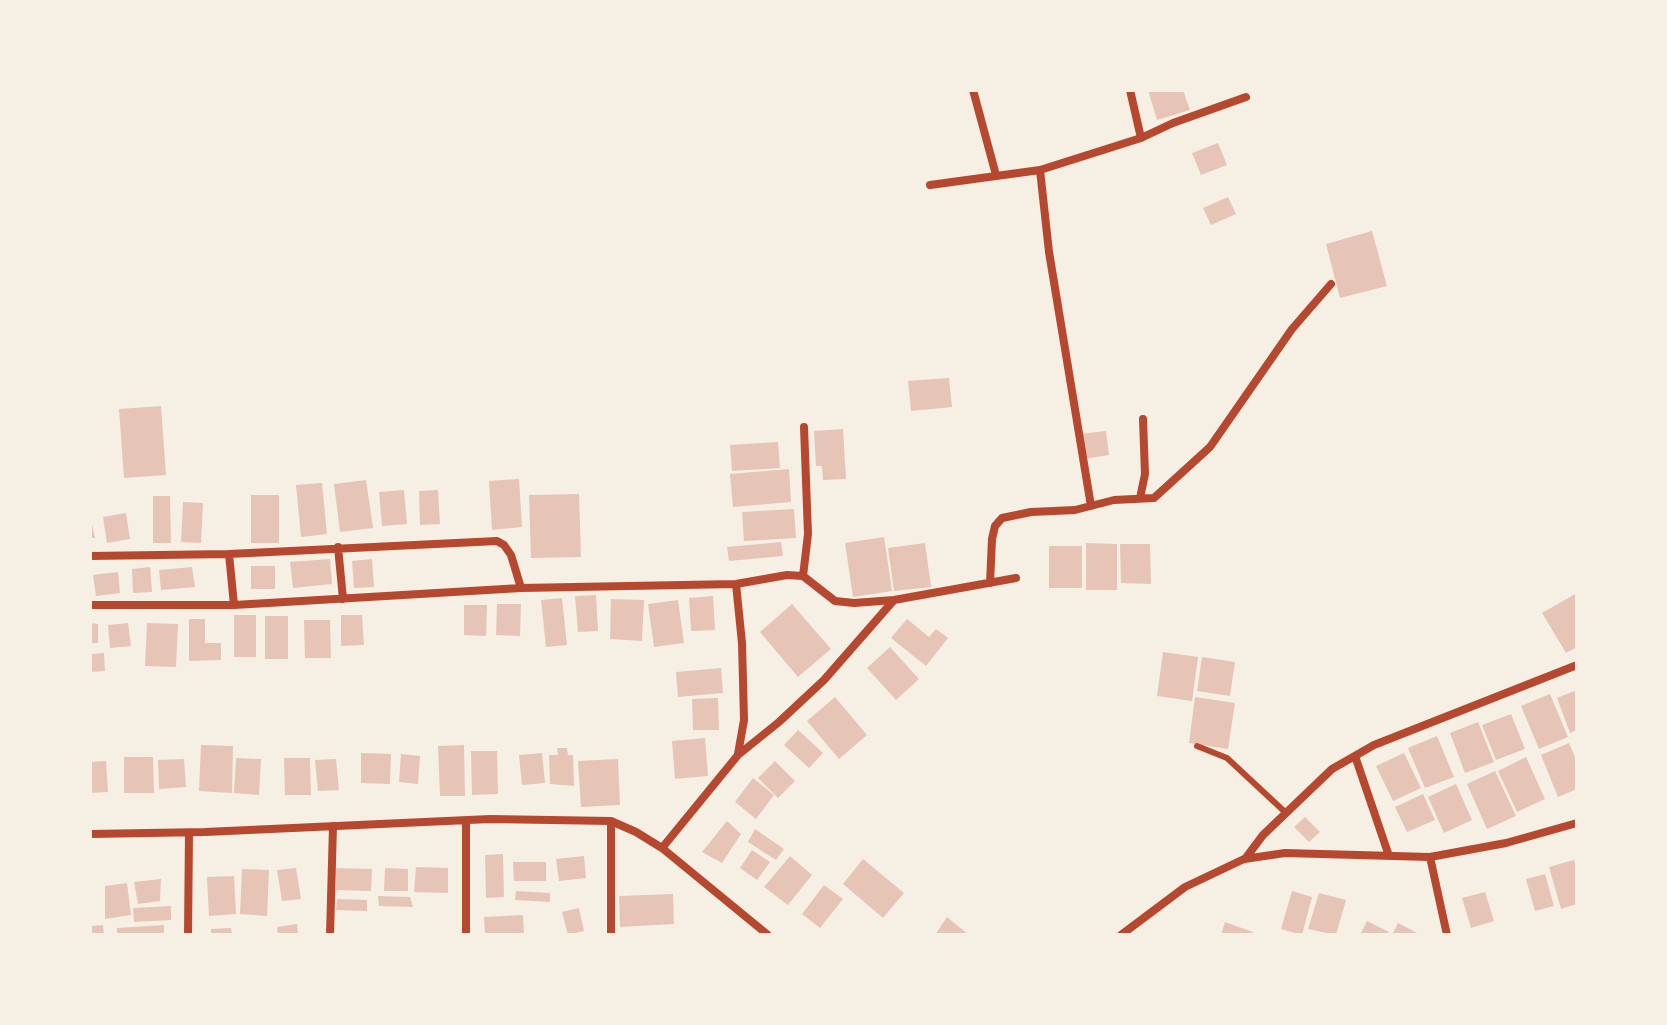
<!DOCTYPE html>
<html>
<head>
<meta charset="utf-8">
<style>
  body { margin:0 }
  #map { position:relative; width:1667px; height:1025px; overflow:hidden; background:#f6efe4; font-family:Raleway,sans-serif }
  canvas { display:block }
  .frame { position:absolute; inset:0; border:92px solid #f6efe4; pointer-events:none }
</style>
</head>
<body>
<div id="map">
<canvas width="1667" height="1025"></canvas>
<div class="frame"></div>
</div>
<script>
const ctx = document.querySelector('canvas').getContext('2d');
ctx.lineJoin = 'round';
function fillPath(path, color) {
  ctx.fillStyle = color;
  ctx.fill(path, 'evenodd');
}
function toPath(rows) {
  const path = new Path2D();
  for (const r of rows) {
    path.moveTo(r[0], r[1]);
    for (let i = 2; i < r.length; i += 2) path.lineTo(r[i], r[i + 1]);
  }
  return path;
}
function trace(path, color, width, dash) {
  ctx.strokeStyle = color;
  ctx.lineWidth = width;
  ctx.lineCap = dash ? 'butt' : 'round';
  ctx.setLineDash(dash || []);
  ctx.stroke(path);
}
fillPath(toPath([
  [1148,90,1183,90,1190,110,1157,120],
  [1218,143,1227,165,1201,175,1192,153],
  [1228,197,1236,214,1211,225,1203,208],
  [1372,231,1387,286,1340,298,1326,244],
  [949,378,952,407,911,411,908,381],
  [161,406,166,475,124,478,119,409],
  [843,429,846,479,823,480,822,466,816,466,814,431],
  [1106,431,1109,455,1084,459,1080,434],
  [778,442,780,468,732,471,730,445],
  [789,469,791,502,733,507,730,474],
  [519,479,522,527,492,530,489,481],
  [366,480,373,528,340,532,334,484],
  [322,483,327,534,301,537,296,485],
  [404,490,407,524,382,526,379,492],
  [438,490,440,524,420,525,419,491],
  [579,494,581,557,531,558,529,495],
  [251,495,279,495,279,543,251,543],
  [153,496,170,496,171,543,153,543],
  [183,502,203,503,201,543,181,542],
  [794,509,796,538,744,541,742,512],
  [126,513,130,539,107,543,103,517],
  [90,515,95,538,90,538],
  [884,537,892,591,853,597,845,543],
  [781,542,783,556,729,561,727,547],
  [925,543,931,587,894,591,888,548],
  [1086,543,1117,544,1117,590,1086,590],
  [1120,544,1150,544,1151,584,1121,583],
  [1049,546,1082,546,1082,588,1049,588],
  [330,559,332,584,293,588,290,562],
  [372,559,374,587,354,588,352,561],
  [251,566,275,566,275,589,251,589],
  [150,567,152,592,133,593,132,569],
  [192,567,195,587,161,590,159,570],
  [118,572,120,593,96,596,93,575],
  [1577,593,1577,647,1566,653,1542,613],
  [596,595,598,631,578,632,575,596],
  [713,596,715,630,691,631,689,598],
  [562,598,567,645,546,647,541,600],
  [611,599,644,600,642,641,610,639],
  [678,600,684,643,654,647,648,604],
  [497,604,521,604,520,636,496,635],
  [792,604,831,649,798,677,760,632],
  [464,605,487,605,486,636,464,635],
  [234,615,256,615,256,657,234,657],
  [341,615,362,615,364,645,341,646],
  [265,616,288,616,288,659,265,659],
  [189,619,205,619,205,643,221,643,221,660,189,661],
  [907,619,929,637,936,629,948,638,926,666,891,638],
  [304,620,330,620,331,658,305,658],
  [90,623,98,624,98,643,90,643],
  [128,623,131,646,110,648,108,625],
  [147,623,178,624,176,667,145,666],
  [890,647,919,679,896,700,867,668],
  [1163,652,1198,657,1192,701,1157,696],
  [104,653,105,671,90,672,90,654],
  [1202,657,1235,662,1230,696,1197,691],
  [721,668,723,693,678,697,676,672],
  [1577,690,1577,730,1570,733,1557,698],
  [1550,694,1568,737,1539,749,1521,706],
  [835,697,867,735,839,759,807,721],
  [1195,697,1235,703,1228,749,1189,743],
  [718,698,719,730,693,730,692,699],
  [1511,714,1525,749,1496,760,1482,725],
  [1478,722,1494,762,1465,773,1450,733],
  [798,730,823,753,809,768,784,745],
  [1437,736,1454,777,1425,788,1408,748],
  [705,738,708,776,675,779,672,741],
  [1569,743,1577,762,1577,789,1558,797,1541,755],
  [201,745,233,746,232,793,199,791],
  [464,745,465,796,440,796,438,746],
  [557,748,567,748,568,755,573,755,574,786,550,784,549,755,558,755],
  [471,751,497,751,498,794,472,795],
  [361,753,391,754,390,784,361,783],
  [542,753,545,783,522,785,519,755],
  [1404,753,1421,788,1393,801,1376,766],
  [401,754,420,756,418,784,399,782],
  [124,757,153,757,154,793,124,793],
  [1526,757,1545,799,1517,812,1498,771],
  [236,758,261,759,259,795,234,793],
  [284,758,310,758,311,795,285,795],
  [184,759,186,787,159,789,158,760],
  [336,759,339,790,318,791,315,760],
  [618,759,620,805,581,807,578,761],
  [106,761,108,792,90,793,90,762],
  [775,761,795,781,778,798,758,778],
  [1495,771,1516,816,1487,829,1467,784],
  [753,778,774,795,756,819,735,802],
  [1456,784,1472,820,1444,833,1428,797],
  [1423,794,1435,820,1407,832,1395,807],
  [1305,817,1320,832,1309,842,1294,827],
  [727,821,741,834,722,863,702,852],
  [755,829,784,849,776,860,748,842],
  [752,850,770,862,757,880,740,868],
  [503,854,504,897,486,898,485,855],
  [584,856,586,878,559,881,556,859],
  [790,856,812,875,788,905,764,887],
  [863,859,904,893,883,918,843,884],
  [1574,860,1577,870,1577,904,1561,909,1549,867],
  [513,862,546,862,546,881,514,881],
  [416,867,448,868,448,893,414,892],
  [296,868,301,899,282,901,277,870],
  [336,868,372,869,371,891,336,890],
  [385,868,408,869,408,891,384,891],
  [242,869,269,870,267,916,240,914],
  [1545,874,1554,906,1535,911,1526,879],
  [234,876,236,914,209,916,207,877],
  [161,879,160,901,138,904,134,882],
  [127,883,131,915,105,919,105,886],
  [824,885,843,899,820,928,802,914],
  [516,891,550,893,550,902,515,900],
  [1292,891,1312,897,1302,935,1281,929],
  [1485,892,1494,921,1471,928,1462,898],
  [1319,893,1346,900,1336,935,1308,929],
  [673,894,674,924,620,927,619,896],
  [378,896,410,897,413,907,379,906],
  [337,899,367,900,367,911,336,910],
  [171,906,171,920,134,922,133,908],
  [579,908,584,931,568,935,562,912],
  [523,915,524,935,485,935,484,917],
  [947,917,969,935,935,935],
  [1367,921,1389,932,1388,935,1360,935],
  [1225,922,1253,932,1252,935,1221,935],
  [1398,923,1421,935,1392,935],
  [297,924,298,935,278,935,277,927],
  [103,925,104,935,90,935,90,926],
  [164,925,164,935,117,935,117,928],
  [231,928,232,935,211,935,211,929]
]), '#e6c5b7');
trace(toPath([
  [1197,746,1227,758,1285,812]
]), '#b5482f', 6);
trace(toPath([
  [973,90,996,175],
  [1130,90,1141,138],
  [1040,170,1049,252,1091,506],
  [930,185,1040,170,1141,138,1173,123,1246,97],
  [1140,498,1145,474,1143,419],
  [338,547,343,599],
  [229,554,234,605],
  [90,556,229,554,497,541,504,545,511,555,521,588],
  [803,576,808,534,804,427],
  [990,583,992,539,995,526,1002,518,1031,512,1075,510,1114,500,1154,498,1210,447,1292,329,1331,284],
  [736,584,742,643,744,720,738,754],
  [90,605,234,605,521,588,736,584,787,575,803,576,835,601,854,603,894,600],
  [1355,756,1389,856],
  [90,834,205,832,490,819,611,821,636,832,662,848,768,935],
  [662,848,738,755,779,722,824,680,894,600,1016,578],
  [1430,857,1447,935],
  [1245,859,1263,835,1332,769,1374,745,1577,665],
  [188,935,189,833],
  [330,935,333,826],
  [466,935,466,821],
  [611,935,611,821],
  [1121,935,1185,887,1244,859,1285,853,1430,857,1506,843,1577,823]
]), '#b5482f', 8);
</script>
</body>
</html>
